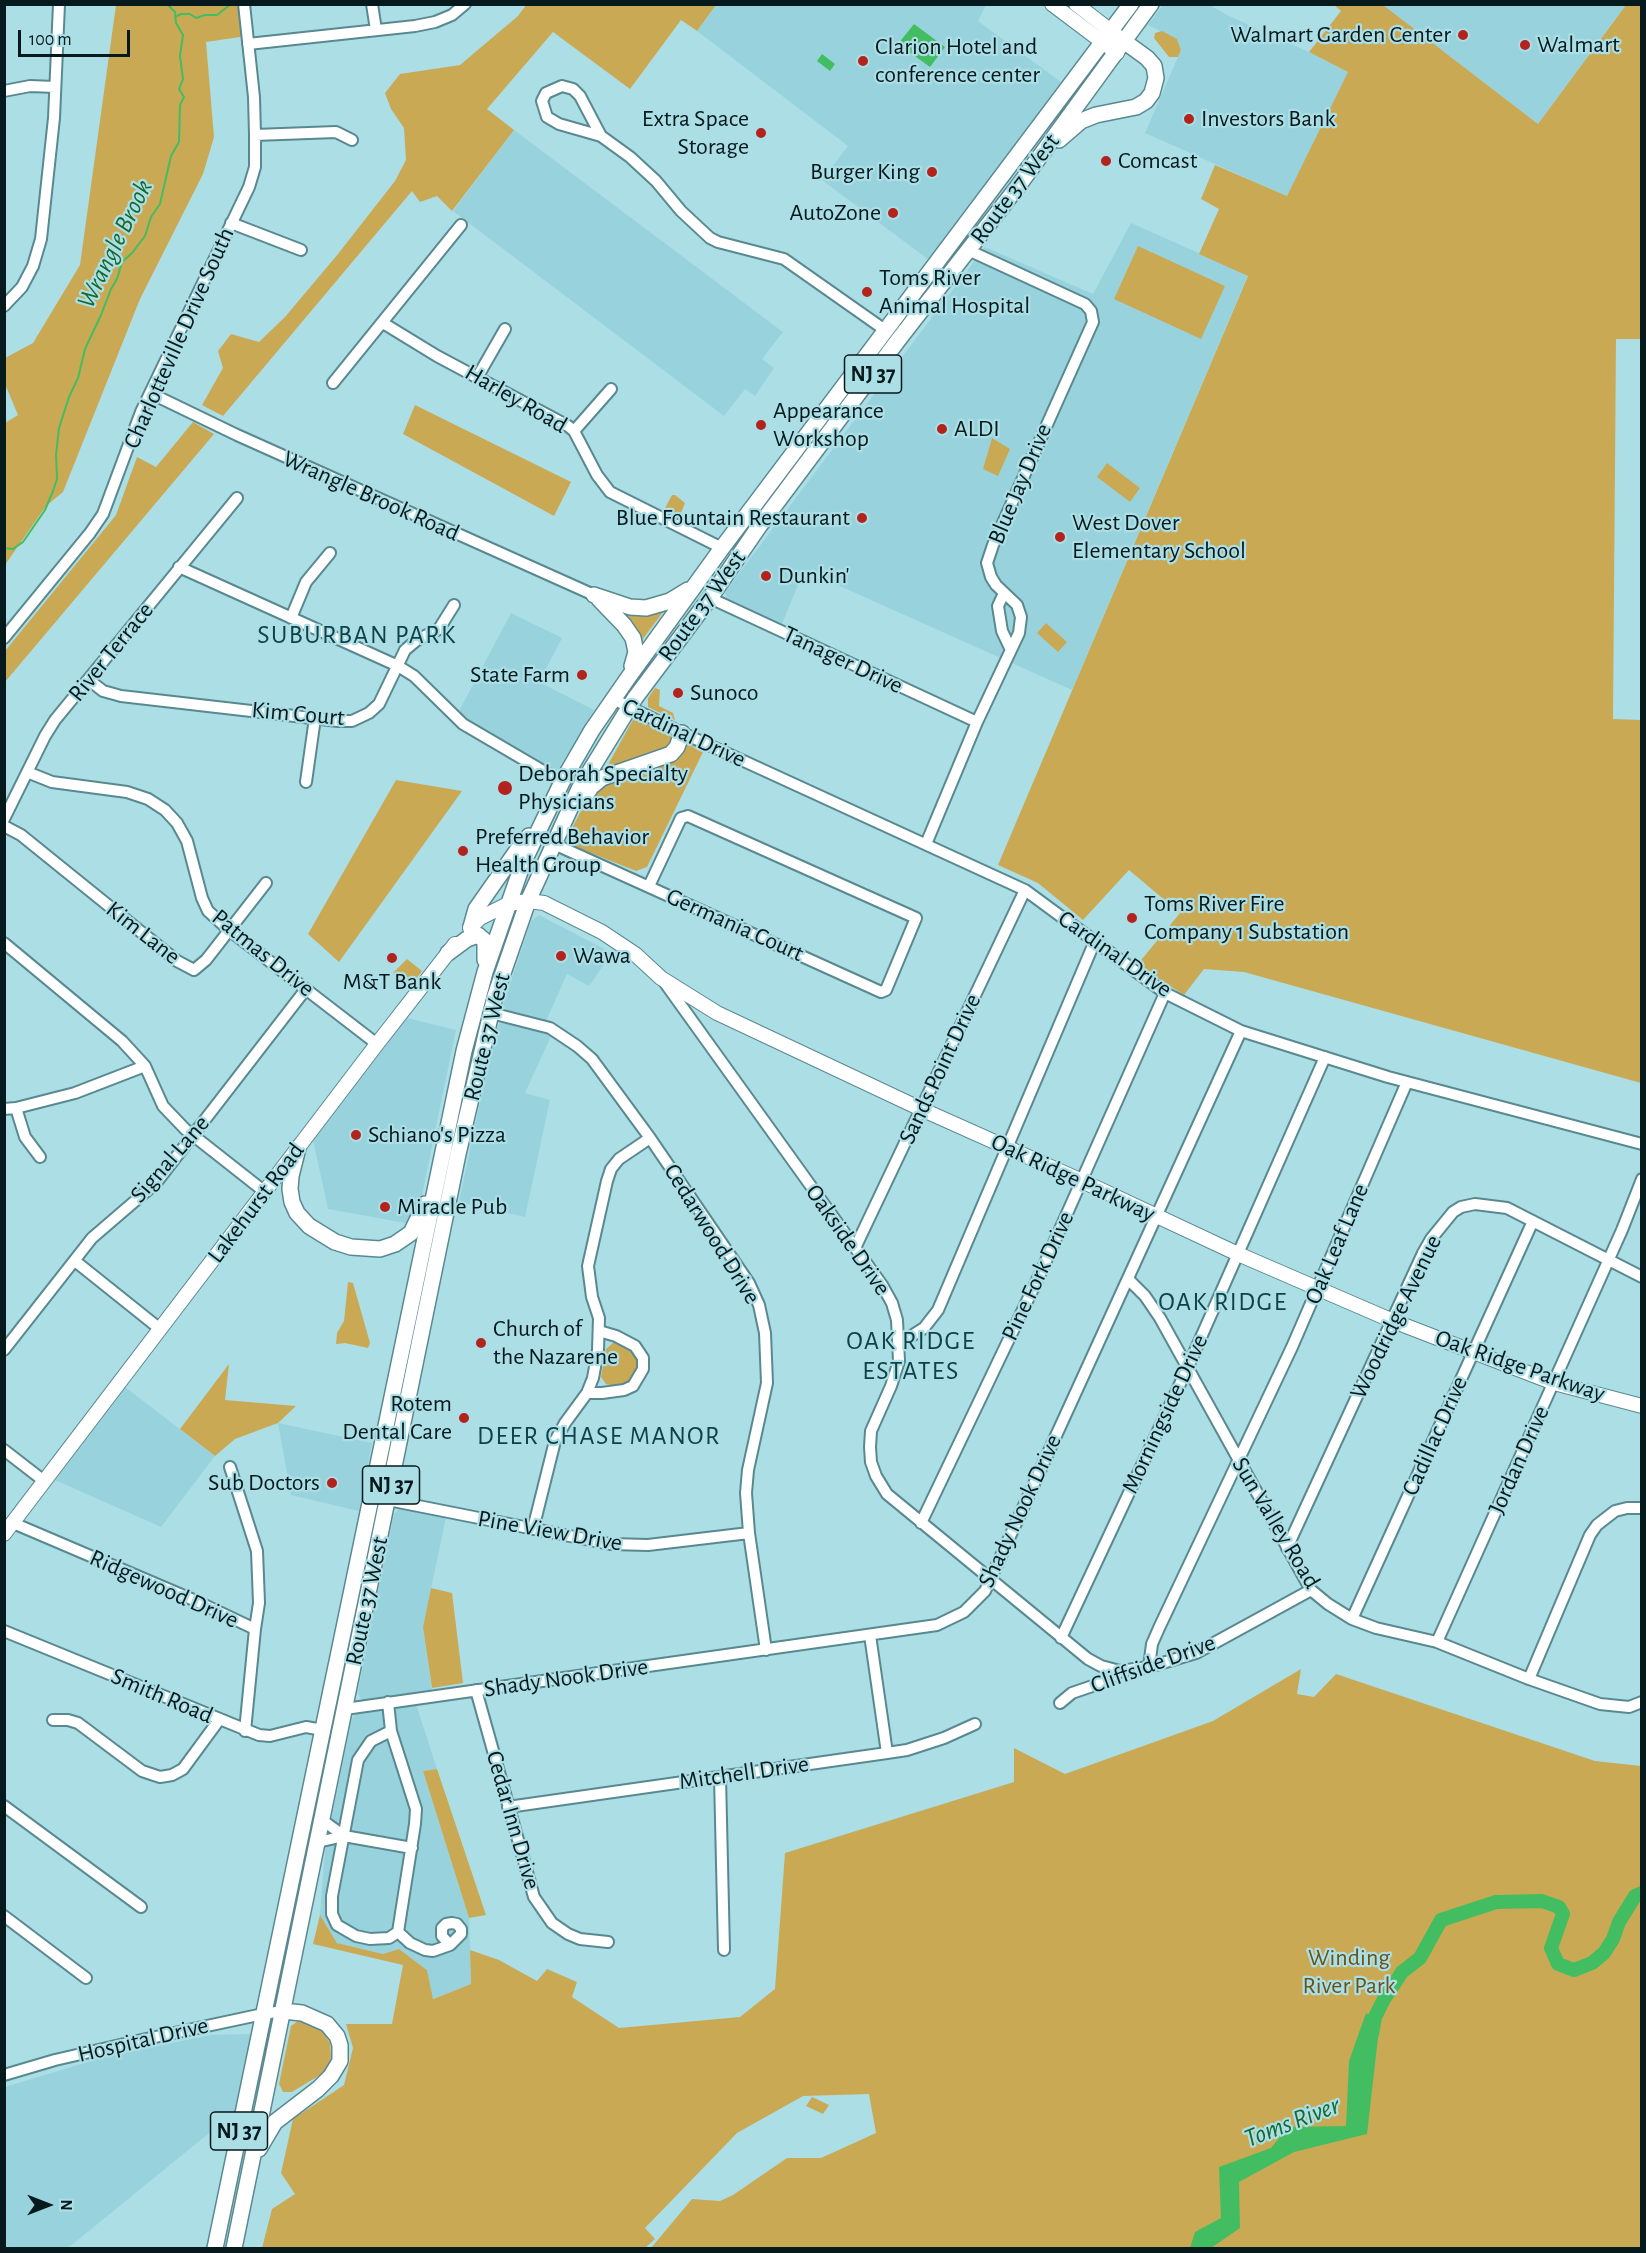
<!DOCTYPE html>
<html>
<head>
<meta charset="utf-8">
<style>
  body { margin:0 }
  #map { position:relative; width:1646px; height:2253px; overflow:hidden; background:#acdee6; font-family:"Alegreya Sans",sans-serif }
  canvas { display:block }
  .frame { position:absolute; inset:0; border:6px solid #06191c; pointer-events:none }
  .north { position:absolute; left:18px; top:2175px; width:60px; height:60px; -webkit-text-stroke:4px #acdee6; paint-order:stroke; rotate:90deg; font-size:16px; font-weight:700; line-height:24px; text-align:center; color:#06191c }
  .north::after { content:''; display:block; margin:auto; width:21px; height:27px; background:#06191c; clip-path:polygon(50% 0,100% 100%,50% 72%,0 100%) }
  .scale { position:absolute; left:18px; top:30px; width:112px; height:27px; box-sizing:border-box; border:3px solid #06191c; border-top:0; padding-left:8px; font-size:18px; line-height:21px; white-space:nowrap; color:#06191c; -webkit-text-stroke:4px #acdee6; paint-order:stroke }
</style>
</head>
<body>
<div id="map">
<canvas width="1646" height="2253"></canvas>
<div class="frame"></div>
<div class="north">N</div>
<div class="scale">100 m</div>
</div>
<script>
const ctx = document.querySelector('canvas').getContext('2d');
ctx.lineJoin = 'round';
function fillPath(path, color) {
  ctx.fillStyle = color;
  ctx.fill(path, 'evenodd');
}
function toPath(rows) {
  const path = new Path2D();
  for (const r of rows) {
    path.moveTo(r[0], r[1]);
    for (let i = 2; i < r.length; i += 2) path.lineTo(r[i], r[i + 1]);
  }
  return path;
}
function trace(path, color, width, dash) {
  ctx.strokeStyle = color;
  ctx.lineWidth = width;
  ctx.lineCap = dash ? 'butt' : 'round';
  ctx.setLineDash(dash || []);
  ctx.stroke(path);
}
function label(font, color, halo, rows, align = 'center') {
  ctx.font = font + ' "Alegreya Sans",sans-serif';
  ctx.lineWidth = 4.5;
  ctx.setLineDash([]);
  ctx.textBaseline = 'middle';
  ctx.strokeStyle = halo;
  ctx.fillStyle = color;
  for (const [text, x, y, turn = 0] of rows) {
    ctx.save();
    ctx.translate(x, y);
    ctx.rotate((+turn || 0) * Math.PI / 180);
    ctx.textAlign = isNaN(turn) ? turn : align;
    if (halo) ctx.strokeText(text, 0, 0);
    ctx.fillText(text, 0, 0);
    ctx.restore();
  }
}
fillPath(toPath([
  [716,5,986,5,978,21,1061,82,929,260,822,180,848,146,697,31],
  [1163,5,1210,5,1227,15,1309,52,1349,72,1287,196,1145,133,1181,50,1177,40,1148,25],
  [1382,5,1626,5,1538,124],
  [514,130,783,332,762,359,774,368,755,396,745,389,724,416,453,211],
  [1131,223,1248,275,1072,690,804,570,782,624,729,602,725,594,728,588,985,247,1093,294],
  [511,613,562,638,539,682,594,710,559,768,555,772,466,722,459,711],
  [539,915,612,953,589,986,567,974,546,1021,508,1012,503,1005,531,921],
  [407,1018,456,1030,419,1210,411,1224,328,1209,313,1140],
  [505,1022,552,1034,525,1093,550,1100,525,1217,459,1202,495,1031,499,1024],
  [125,1387,215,1456,161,1527,55,1480],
  [278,1423,372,1443,359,1511,291,1495],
  [400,1508,446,1517,423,1627,432,1691,365,1700,360,1698,358,1691,394,1514],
  [416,1704,437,1769,423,1771,469,1918,471,1984,432,1999,427,1970,399,1949,383,1954,337,1943,320,1915,325,1850,352,1718,358,1712],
  [251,2034,235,2112,68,2248,5,2248,5,2087,104,2057,211,2035]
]), '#98d3dd');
fillPath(toPath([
  [116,5,244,5,247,36,206,42,214,137,203,174,140,299,63,492,46,506,5,565,5,423,18,415,5,384,5,358,33,343,80,265],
  [526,5,716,5,697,31,681,20,630,89,553,32,487,109,514,130,452,211,437,196,420,202,412,191,223,416,202,405,223,368,218,351,231,334,259,342,285,317,338,254,395,181,406,160,404,128,391,109,385,93,400,74,460,65,518,16],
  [1334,5,1383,5,1538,124,1626,5,1641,5,1642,339,1616,339,1613,719,1641,720,1641,1083,1244,972,1204,969,1184,995,1137,965,1180,913,1129,870,1083,920,1038,883,998,865,1248,276,1199,254,1219,209,1201,199,1215,165,1287,196,1348,72,1309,52,1341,11],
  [1162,31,1177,39,1181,50,1178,57,1169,57,1154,38,1155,33],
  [1138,246,1225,286,1201,339,1114,299],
  [415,405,571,482,554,516,403,434],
  [193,422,214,434,5,682,5,651,116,515,137,457,156,467],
  [992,438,1010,449,998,476,983,469],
  [1107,463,1140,488,1130,502,1097,477],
  [672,495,675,495,685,503,680,515,665,508],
  [620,611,663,611,663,612,642,640],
  [1046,623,1067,642,1058,652,1037,633],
  [655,688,660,690,659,706,673,713,675,720,648,707,648,698],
  [634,718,667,732,672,737,672,746,605,770],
  [691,744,704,750,690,746,703,752,647,867,636,871,591,853,587,854,568,846,567,838,587,799,595,790,683,745],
  [396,780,462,791,339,962,308,934],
  [407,959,422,971,411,986,393,973],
  [348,1282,353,1283,370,1343,368,1348,345,1343,336,1344,337,1333,344,1321],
  [614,1342,618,1342,632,1348,640,1363,632,1381,615,1386,606,1384,601,1377,606,1349],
  [229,1364,225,1400,296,1406,278,1423,235,1439,215,1456,180,1429],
  [431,1588,452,1593,463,1683,432,1688,423,1627],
  [1301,1669,1297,1694,1314,1697,1336,1674,1595,1761,1641,1766,1641,2248,651,2248,692,2199,720,2201,733,2195,787,2158,821,2158,876,2133,869,2094,803,2096,737,2133,645,2228,655,2239,645,2248,262,2248,272,2209,295,2194,281,2173,293,2119,344,2085,353,2048,346,2024,392,2024,403,1965,313,1944,320,1915,337,1943,383,1954,399,1949,427,1970,433,1999,471,1984,470,1950,499,1960,537,1981,547,1969,577,1982,572,1997,619,2028,740,2017,775,1989,785,1853,1014,1782,1014,1748,1065,1774,1213,1721],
  [437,1769,486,1915,469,1918,423,1771],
  [298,2021,319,2028,323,2032,330,2043,331,2057,328,2066,320,2075,292,2092,283,2092,279,2084,291,2026],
  [812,2097,829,2105,823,2114,806,2106]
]), '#caa955');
fillPath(toPath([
  [914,24,945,47,930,67,898,44],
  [822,54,835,64,830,71,817,61],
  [1366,2013,1380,2020,1367,2134,1294,2152,1239,2182,1240,2228,1211,2248,1190,2248,1195,2232,1221,2218,1219,2167,1271,2148,1288,2127,1346,2126,1349,2061]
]), '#43bd61');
trace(toPath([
  [175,17,181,14,190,14,196,18,205,15,217,15,231,4],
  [4,548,13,549,23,542,45,510,53,491,57,479,56,455,59,428,69,397,78,378,85,349,101,315,111,289,117,279,122,262,132,253,145,236,151,217,160,204,171,156,179,142,180,105,184,97,179,89,183,79,180,56,183,35,176,23,175,12,167,4]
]), '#43bd61', 2);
trace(toPath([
  [1372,2034,1375,2017,1383,2001,1402,1972,1420,1958,1441,1920,1496,1902,1542,1901,1559,1907,1563,1914,1551,1948,1558,1964,1574,1970,1592,1963,1604,1953,1613,1939,1619,1922,1635,1896,1642,1893]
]), '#43bd61', 14);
const minor = toPath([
  [372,4,376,30],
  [248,44,415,26,435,22,452,15,465,4],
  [562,86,573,89,580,96,601,136,559,124,547,117,542,101,546,93,562,86],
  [4,91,30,86,55,87],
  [255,135,336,132,352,140],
  [601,136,630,157,656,181,681,211,710,238,718,242,784,259,885,330],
  [231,223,301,250],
  [4,306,22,287,33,266,41,239,54,118,59,4],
  [383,323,437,356,568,426,574,431,597,475,610,492,722,548],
  [478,376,505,329],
  [333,383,461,225],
  [150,393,237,435,594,595],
  [574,431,611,389],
  [179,567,398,666,414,676,463,724,562,782],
  [1004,593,998,606,1002,631,1011,650],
  [710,598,977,722],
  [291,618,306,582,330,553],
  [4,638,90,533,103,514,141,412,249,187,255,167,255,135,254,97,244,4],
  [89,680,103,691,121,696,338,721,352,721,369,713,379,704,405,650,417,640,439,629,454,605],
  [613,699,676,730,1025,890,1165,993,1241,1031,1388,1077,1642,1144],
  [27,772,52,782,127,792,148,799,165,810,177,823,187,841,202,898,208,911,229,930,377,1044],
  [306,782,315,718],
  [4,819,45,736,55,720,237,498],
  [4,826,21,835,177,961,194,970,206,960,266,883],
  [554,844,881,992,886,990,916,918,688,816,681,818,649,886],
  [926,844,977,722,1019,633,1021,617,1017,605,996,585,991,577,987,563,993,545,1093,322,1091,311,1085,304,968,250],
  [4,943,122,1041,145,1066,163,1106,185,1129,265,1192],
  [665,983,882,1285,892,1303,897,1320,899,1361,891,1386,871,1431,870,1447,871,1462,876,1476,887,1494,1088,1659,1101,1666,1120,1671],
  [491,1013,550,1028,577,1046,592,1059,650,1138,749,1283,759,1305,765,1333,767,1383,748,1470,746,1493,749,1533,766,1650],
  [16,1108,25,1137,40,1157],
  [4,1109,16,1108,75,1093,145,1066],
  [855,1248,1025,890],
  [75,1261,160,1329],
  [1128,1279,1145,1296,1160,1318,1311,1590,1328,1604,1352,1619,1376,1628,1437,1642,1529,1679,1600,1704,1629,1707,1642,1702],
  [899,1344,924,1328,938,1310,1095,941],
  [4,1350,92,1238,156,1183,306,989],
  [587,1393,602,1393,624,1390,633,1386,643,1369,643,1358,635,1346,616,1336,599,1331],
  [4,1450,44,1481],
  [230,1467,257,1551,259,1603,255,1629],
  [388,1500,610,1544,648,1545,749,1533],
  [13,1523,196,1601,255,1629,245,1731],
  [921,1523,1041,1272,1165,993],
  [533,1529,555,1441,565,1423,587,1393,593,1378,598,1350,599,1318,592,1297,588,1266,607,1181,611,1169,619,1159,650,1138],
  [1287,1548,1423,1253,1431,1239,1453,1212,1461,1207,1475,1204,1507,1208,1642,1277],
  [1352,1619,1533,1221],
  [4,1631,259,1735,270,1736,306,1727,323,1730],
  [870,1635,887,1753],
  [1061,1638,1187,1369,1325,1057],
  [1437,1642,1622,1230,1642,1179],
  [1149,1667,1152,1644,1159,1628,1292,1347,1407,1082],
  [1529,1679,1590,1535,1597,1525,1615,1511,1627,1508,1642,1508],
  [476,1690,534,1897,552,1923,568,1934,580,1939,608,1942],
  [388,1702,391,1731,416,1809,415,1824,398,1932,389,1938,370,1939,356,1936,337,1925,332,1914,332,1896,358,1760,371,1741,391,1731],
  [1060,1703,1072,1693,1107,1681,1120,1671,1149,1667,1196,1653,1311,1590],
  [345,1709,937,1625,964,1612,985,1591,1241,1031],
  [53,1720,68,1720,78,1723,142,1771,160,1777,172,1775,183,1769,219,1720],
  [720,1777,724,1950],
  [4,1806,141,1907],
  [508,1807,887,1753,907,1750,944,1738,975,1724],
  [344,1836,412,1848],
  [318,1842,344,1836,322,1820],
  [4,1916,86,1978],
  [452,1923,457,1924,461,1929,461,1934,450,1945,442,1936,442,1928,446,1924,452,1923],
  [398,1932,410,1943,425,1950,433,1951,450,1945],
  [4,2075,55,2060,146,2039,263,2014,283,2011]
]);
const major = toPath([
  [1052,4,1117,53],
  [1076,4,1125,42],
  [470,928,480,918,508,904,528,901,544,903,602,932,635,954,661,978,717,1013,921,1109,1082,1181,1238,1254,1393,1321,1554,1383,1642,1406],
  [4,1534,377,1044,455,944]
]);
const highway = toPath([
  [1059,140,1081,121,1096,115,1136,107,1146,101,1152,93,1156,78,1154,66,1147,58,1125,42],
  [594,595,630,607,646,608,670,601,688,590],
  [599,599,624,625,633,638,636,652,632,666],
  [583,799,591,787,602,778,671,754,677,747,682,733],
  [471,927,476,909,516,852,529,836],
  [448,953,467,939,478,935,485,941,485,960],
  [298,1148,291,1176,290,1189,292,1202,297,1213,309,1226,335,1242,351,1247,380,1249,395,1244,411,1233,425,1204],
  [259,2149,275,2122,318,2089,331,2076,340,2061,340,2045,337,2036,327,2024,302,2013,283,2011],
  [215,2248,464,1051,485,972,523,863,562,782,592,730,628,678,722,548,1131,4],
  [234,2248,458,1154,495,996,528,901,579,789,635,698,710,598,760,525,899,339,1019,185,1151,4]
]);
trace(minor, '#598990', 14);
trace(major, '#598990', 16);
trace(highway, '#598990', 18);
trace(minor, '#fff', 10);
trace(major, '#fff', 14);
trace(highway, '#fff', 15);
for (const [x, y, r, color] of [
  [1463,35,6,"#b2231e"],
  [1525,45,6,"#b2231e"],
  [863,61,6,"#b2231e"],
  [1189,119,6,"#b2231e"],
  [761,133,6,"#b2231e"],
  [1106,161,6,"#b2231e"],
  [932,172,6,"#b2231e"],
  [893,213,6,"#b2231e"],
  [867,292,6,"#b2231e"],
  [761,425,6,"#b2231e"],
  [942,429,6,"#b2231e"],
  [862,518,6,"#b2231e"],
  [1060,537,6,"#b2231e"],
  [766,576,6,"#b2231e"],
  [582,675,6,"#b2231e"],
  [678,693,6,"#b2231e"],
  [505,788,8,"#b2231e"],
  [463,851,6,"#b2231e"],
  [1132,918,6,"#b2231e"],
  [561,956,6,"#b2231e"],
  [392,958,6,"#b2231e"],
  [356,1135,6,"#b2231e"],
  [385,1207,6,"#b2231e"],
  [481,1343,6,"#b2231e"],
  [464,1418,6,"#b2231e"],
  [332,1483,6,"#b2231e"]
]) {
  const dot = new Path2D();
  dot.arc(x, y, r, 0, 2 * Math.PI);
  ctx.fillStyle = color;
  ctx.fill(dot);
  trace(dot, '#acdee6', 2);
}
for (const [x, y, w] of [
  [873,374,57],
  [391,1485,57],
  [239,2131,57]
]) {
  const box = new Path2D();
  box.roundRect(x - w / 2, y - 19, w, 38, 4.5);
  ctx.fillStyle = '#acdee6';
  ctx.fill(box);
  trace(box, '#06191c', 1.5);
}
label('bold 22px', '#06191c', null, [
  ["NJ 37",873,374],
  ["NJ 37",391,1485],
  ["NJ 37",239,2131]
]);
label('24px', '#06191c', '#acdee6', [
  ["Walmart Garden Center",1451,35,"right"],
  ["Walmart",1537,45],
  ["Clarion Hotel and",875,47],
  ["conference center",875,75],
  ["Extra Space",749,119,"right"],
  ["Storage",749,147,"right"],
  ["Investors Bank",1201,119],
  ["Comcast",1118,161],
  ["Burger King",920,172,"right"],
  ["AutoZone",881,213,"right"],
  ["Toms River",879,278],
  ["Animal Hospital",879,306],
  ["Appearance",773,411],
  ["Workshop",773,439],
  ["ALDI",954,429],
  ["Blue Fountain Restaurant",850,518,"right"],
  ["West Dover",1072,523],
  ["Elementary School",1072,551],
  ["Dunkin'",778,576],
  ["State Farm",570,675,"right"],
  ["Sunoco",690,693],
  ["Deborah Specialty",518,774],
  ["Physicians",518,802],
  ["Preferred Behavior",475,837],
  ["Health Group",475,865],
  ["Toms River Fire",1144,904],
  ["Company 1 Substation",1144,932],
  ["Wawa",573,956],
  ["M&T Bank",392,982,"center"],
  ["Schiano's Pizza",368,1135],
  ["Miracle Pub",397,1207],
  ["Church of",493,1329],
  ["the Nazarene",493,1357],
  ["Rotem",452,1404,"right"],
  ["Dental Care",452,1432,"right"],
  ["Sub Doctors",320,1483,"right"]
], 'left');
label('24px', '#06191c', '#acdee6', [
  ["Route 37 West",1015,189,-53],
  ["Charlotteville Drive South",179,338,-66],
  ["Harley Road",516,399,30],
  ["Blue Jay Drive",1020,484,-67],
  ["Wrangle Brook Road",371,496,24],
  ["Route 37 West",702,606,-54],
  ["River Terrace",111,652,-51],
  ["Tanager Drive",843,660,25],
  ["Kim Court",298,714,5],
  ["Cardinal Drive",684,733,25],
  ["Germania Court",735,925,24],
  ["Kim Lane",143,933,38],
  ["Patmas Drive",263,953,39],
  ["Cardinal Drive",1115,954,35],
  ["Route 37 West",487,1037,-76],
  ["Sands Point Drive",940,1069,-65],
  ["Signal Lane",170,1159,-49],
  ["Oak Ridge Parkway",1073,1178,25],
  ["Lakehurst Road",256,1203,-53],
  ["Cedarwood Drive",712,1234,58],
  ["Oakside Drive",848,1240,55],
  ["Oak Leaf Lane",1337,1244,-67],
  ["Pine Fork Drive",1038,1276,-65],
  ["Woodridge Avenue",1396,1317,-64],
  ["Oak Ridge Parkway",1520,1366,19],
  ["Morningside Drive",1165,1414,-65],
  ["Cadillac Drive",1435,1436,-66],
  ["Jordan Drive",1519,1460,-66],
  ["Shady Nook Drive",1020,1511,-65],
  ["Sun Valley Road",1276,1523,59],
  ["Pine View Drive",550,1531,10],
  ["Ridgewood Drive",164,1589,24],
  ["Route 37 West",367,1601,-78],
  ["Cliffside Drive",1153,1664,-20],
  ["Shady Nook Drive",566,1678,-8],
  ["Smith Road",162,1696,23],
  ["Mitchell Drive",744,1773,-8],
  ["Cedar Inn Drive",513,1820,74],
  ["Hospital Drive",143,2040,-13]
]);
label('24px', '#685217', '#acdee6', [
  ["Winding",1349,1958],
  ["River Park",1349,1986]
]);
label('italic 26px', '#16692d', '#acdee6', [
  ["Wrangle Brook",115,244,-64],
  ["Toms River",1292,2122,-21]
]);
ctx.letterSpacing = '1.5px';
label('26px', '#0e4148', '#acdee6', [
  ["SUBURBAN PARK",357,635],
  ["OAK RIDGE",1223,1302],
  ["OAK RIDGE",911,1341],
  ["ESTATES",911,1371],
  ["DEER CHASE MANOR",599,1436]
]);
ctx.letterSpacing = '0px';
</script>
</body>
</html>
